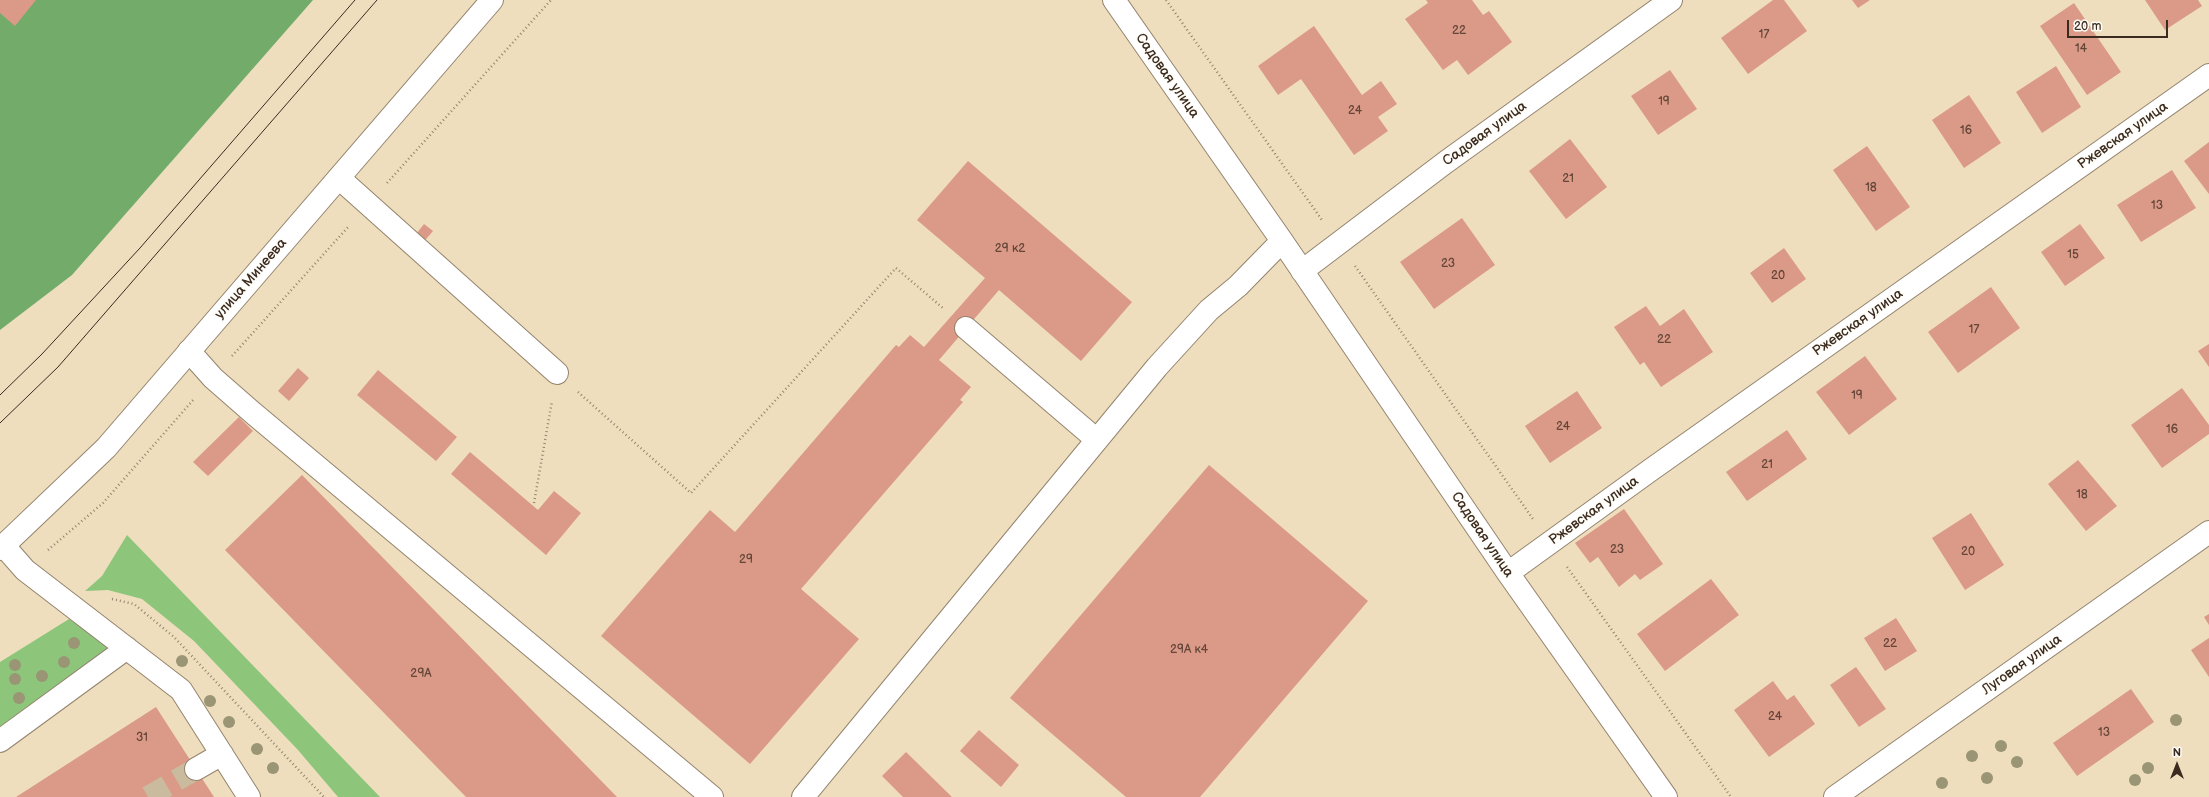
<!DOCTYPE html>
<html>
<head>
<meta charset="utf-8">
<style>
  body { margin:0 }
  #map { position:relative; width:2209px; height:797px; overflow:hidden; background:#eedebe; font-family:"Balsamiq Sans",sans-serif }
  canvas { display:block }
  .north { position:absolute; left:2157px; top:745px; width:40px; height:40px; -webkit-text-stroke:3px #fdfcf7; paint-order:stroke; rotate:0deg; font-size:11px; font-weight:700; line-height:16px; text-align:center; color:#3b2a1e }
  .north::after { content:''; display:block; margin:auto; width:14px; height:18px; background:#3b2a1e; clip-path:polygon(50% 0,100% 100%,50% 72%,0 100%) }
  .scale { position:absolute; left:2067px; top:20px; width:101px; height:18px; box-sizing:border-box; border:2px solid #3b2a1e; border-top:0; padding-left:5px; font-size:12px; line-height:14px; white-space:nowrap; color:#3b2a1e; -webkit-text-stroke:3px #fdfcf7; paint-order:stroke }
</style>
</head>
<body>
<div id="map">
<canvas width="2209" height="797"></canvas>
<div class="north">N</div>
<div class="scale">20 m</div>
</div>
<script>
const ctx = document.querySelector('canvas').getContext('2d');
ctx.lineJoin = 'round';
function fillPath(path, color) {
  ctx.fillStyle = color;
  ctx.fill(path, 'evenodd');
}
function toPath(rows) {
  const path = new Path2D();
  for (const r of rows) {
    path.moveTo(r[0], r[1]);
    for (let i = 2; i < r.length; i += 2) path.lineTo(r[i], r[i + 1]);
  }
  return path;
}
function trace(path, color, width, dash) {
  ctx.strokeStyle = color;
  ctx.lineWidth = width;
  ctx.lineCap = dash ? 'butt' : 'round';
  ctx.setLineDash(dash || []);
  ctx.stroke(path);
}
function label(font, color, halo, rows, align = 'center') {
  ctx.font = font + ' "Balsamiq Sans",sans-serif';
  ctx.lineWidth = 3;
  ctx.setLineDash([]);
  ctx.textBaseline = 'middle';
  ctx.strokeStyle = halo;
  ctx.fillStyle = color;
  for (const [text, x, y, turn = 0] of rows) {
    ctx.save();
    ctx.translate(x, y);
    ctx.rotate((+turn || 0) * Math.PI / 180);
    ctx.textAlign = isNaN(turn) ? turn : align;
    if (halo) ctx.strokeText(text, 0, 0);
    ctx.fillText(text, 0, 0);
    ctx.restore();
  }
}
fillPath(toPath([
  [127,535,380,797,338,797,298,750,194,641,142,599,108,590,85,591,102,576],
  [69,619,112,649,0,727,0,662]
]), '#8dc67a');
fillPath(toPath([
  [0,0,313,0,72,275,0,330]
]), '#72ab6a');
fillPath(toPath([
  [0,0,36,0,15,26,0,13],
  [1426,0,1472,0,1483,15,1489,11,1512,42,1468,75,1457,60,1443,70,1405,19,1428,3],
  [1773,0,1784,0,1807,31,1748,74,1721,38],
  [1852,0,1870,0,1858,8],
  [2145,0,2198,0,2202,6,2165,30],
  [2074,3,2121,72,2087,95,2040,26],
  [1314,26,1362,95,1381,81,1397,104,1378,117,1388,131,1354,155,1301,79,1278,95,1258,66],
  [2056,66,2081,107,2042,133,2016,92],
  [1670,70,1697,109,1658,135,1631,96],
  [1969,95,2001,143,1964,168,1932,120],
  [1570,139,1607,187,1566,219,1529,171],
  [2209,142,2209,194,2184,161],
  [1867,146,1910,207,1876,231,1833,170],
  [968,161,1132,302,1081,361,999,290,939,360,971,387,960,400,963,402,801,589,859,639,750,764,601,636,710,510,735,532,896,345,899,347,910,335,924,347,985,278,917,220],
  [2172,170,2196,208,2141,242,2117,205],
  [1462,218,1495,265,1434,309,1400,262],
  [424,224,433,231,421,245,413,238],
  [2080,224,2105,258,2065,286,2041,252],
  [1784,248,1806,279,1772,303,1750,273],
  [1991,287,2020,328,1958,373,1928,332],
  [1646,306,1660,326,1684,309,1713,352,1661,387,1644,362,1640,365,1614,327],
  [2209,344,2209,367,2198,351],
  [1865,356,1897,399,1849,435,1816,392],
  [298,368,309,378,289,401,278,391],
  [378,370,457,437,436,461,357,395],
  [2182,388,2209,425,2209,434,2162,468,2131,425],
  [1577,391,1602,428,1550,463,1525,426],
  [239,417,253,431,208,476,193,462],
  [1787,430,1807,459,1747,501,1726,472],
  [470,452,538,510,554,491,581,513,546,555,451,474],
  [2078,460,2117,506,2086,531,2048,484],
  [1209,465,1368,601,1200,797,1126,797,1010,698],
  [302,475,617,797,466,797,225,550],
  [1624,509,1663,564,1640,580,1635,574,1619,587,1598,557,1590,563,1575,543],
  [1971,513,2004,565,1965,590,1932,538],
  [1711,579,1739,615,1665,671,1637,634],
  [2209,614,2209,625,2204,617],
  [1896,618,1917,651,1885,671,1864,638],
  [2209,638,2209,677,2191,650],
  [1856,667,1886,709,1859,727,1830,685],
  [1773,681,1787,700,1794,695,1815,724,1769,757,1734,710],
  [2131,689,2154,722,2077,776,2053,743],
  [156,707,214,797,16,797],
  [979,730,1019,765,1001,787,960,751],
  [906,752,952,797,903,797,882,776]
]), '#db9987');
trace(toPath([
  [148,797,196,769]
]), '#caba9e', 22, [22, 11]);
const minor = toPath([
  [1114,0,1282,241,1508,573,1666,797],
  [339,178,557,373],
  [1302,271,1446,162,1671,0],
  [966,328,1097,440],
  [189,351,213,378,253,413,712,797],
  [4,546,25,570,181,690,249,797],
  [1508,573,1652,469,2209,75],
  [0,741,127,648],
  [196,769,222,754],
  [803,797,1157,367,1209,310,1238,286,1282,241],
  [1835,797,2209,532]
]);
const major = toPath([
  [0,549,106,448,492,0]
]);
trace(minor, '#94846e', 24);
trace(major, '#94846e', 24);
trace(toPath([
  [1166,0,1322,220],
  [387,183,551,0],
  [1355,266,1533,519],
  [232,356,349,226],
  [578,392,691,493,896,268,944,309],
  [534,503,552,401],
  [48,550,103,503,194,399],
  [1567,567,1731,797],
  [112,599,134,604,174,637,324,797]
]), '#94846e', 2.5, [1, 3]);
trace(minor, '#fff', 22);
trace(major, '#fff', 22);
trace(toPath([
  [0,395,42,354,140,248,355,0],
  [0,423,58,367,377,0]
]), '#3b2a1e', 1);
ctx.fillStyle = '#999575';
for (const [x, y] of [
  [74,643],
  [182,661],
  [64,662],
  [15,665],
  [42,676],
  [15,679],
  [19,698],
  [210,701],
  [2176,720],
  [229,722],
  [2001,746],
  [257,749],
  [1972,756],
  [2017,762],
  [273,768],
  [2148,768],
  [1987,778],
  [2135,780],
  [1942,783]
]) {
  ctx.beginPath();
  ctx.arc(x, y, 6, 0, 2 * Math.PI);
  ctx.fill();
}
label('12px', '#634638', null, [
  ["22",1459,31],
  ["17",1764,35],
  ["14",2081,49],
  ["19",1664,102],
  ["24",1355,111],
  ["16",1966,131],
  ["21",1568,179],
  ["18",1871,188],
  ["13",2157,206],
  ["29 к2",1010,249],
  ["15",2073,255],
  ["23",1448,264],
  ["20",1778,276],
  ["17",1974,330],
  ["22",1664,340],
  ["19",1857,396],
  ["24",1563,427],
  ["16",2172,430],
  ["21",1767,465],
  ["18",2082,495],
  ["23",1617,550],
  ["20",1968,552],
  ["29",746,560],
  ["22",1890,644],
  ["29А к4",1189,650],
  ["29А",421,674],
  ["24",1775,717],
  ["13",2104,733],
  ["31",142,738]
]);
label('14px', '#3b2a1e', '#fdfcf7', [
  ["Садовая улица",1167,76,55],
  ["Садовая улица",1485,134,-36],
  ["Ржевская улица",2123,136,-35],
  ["улица Минеева",251,279,-49],
  ["Ржевская улица",1858,323,-35],
  ["Ржевская улица",1594,511,-36],
  ["Садовая улица",1482,535,56],
  ["Луговая улица",2022,665,-35]
]);
</script>
</body>
</html>
